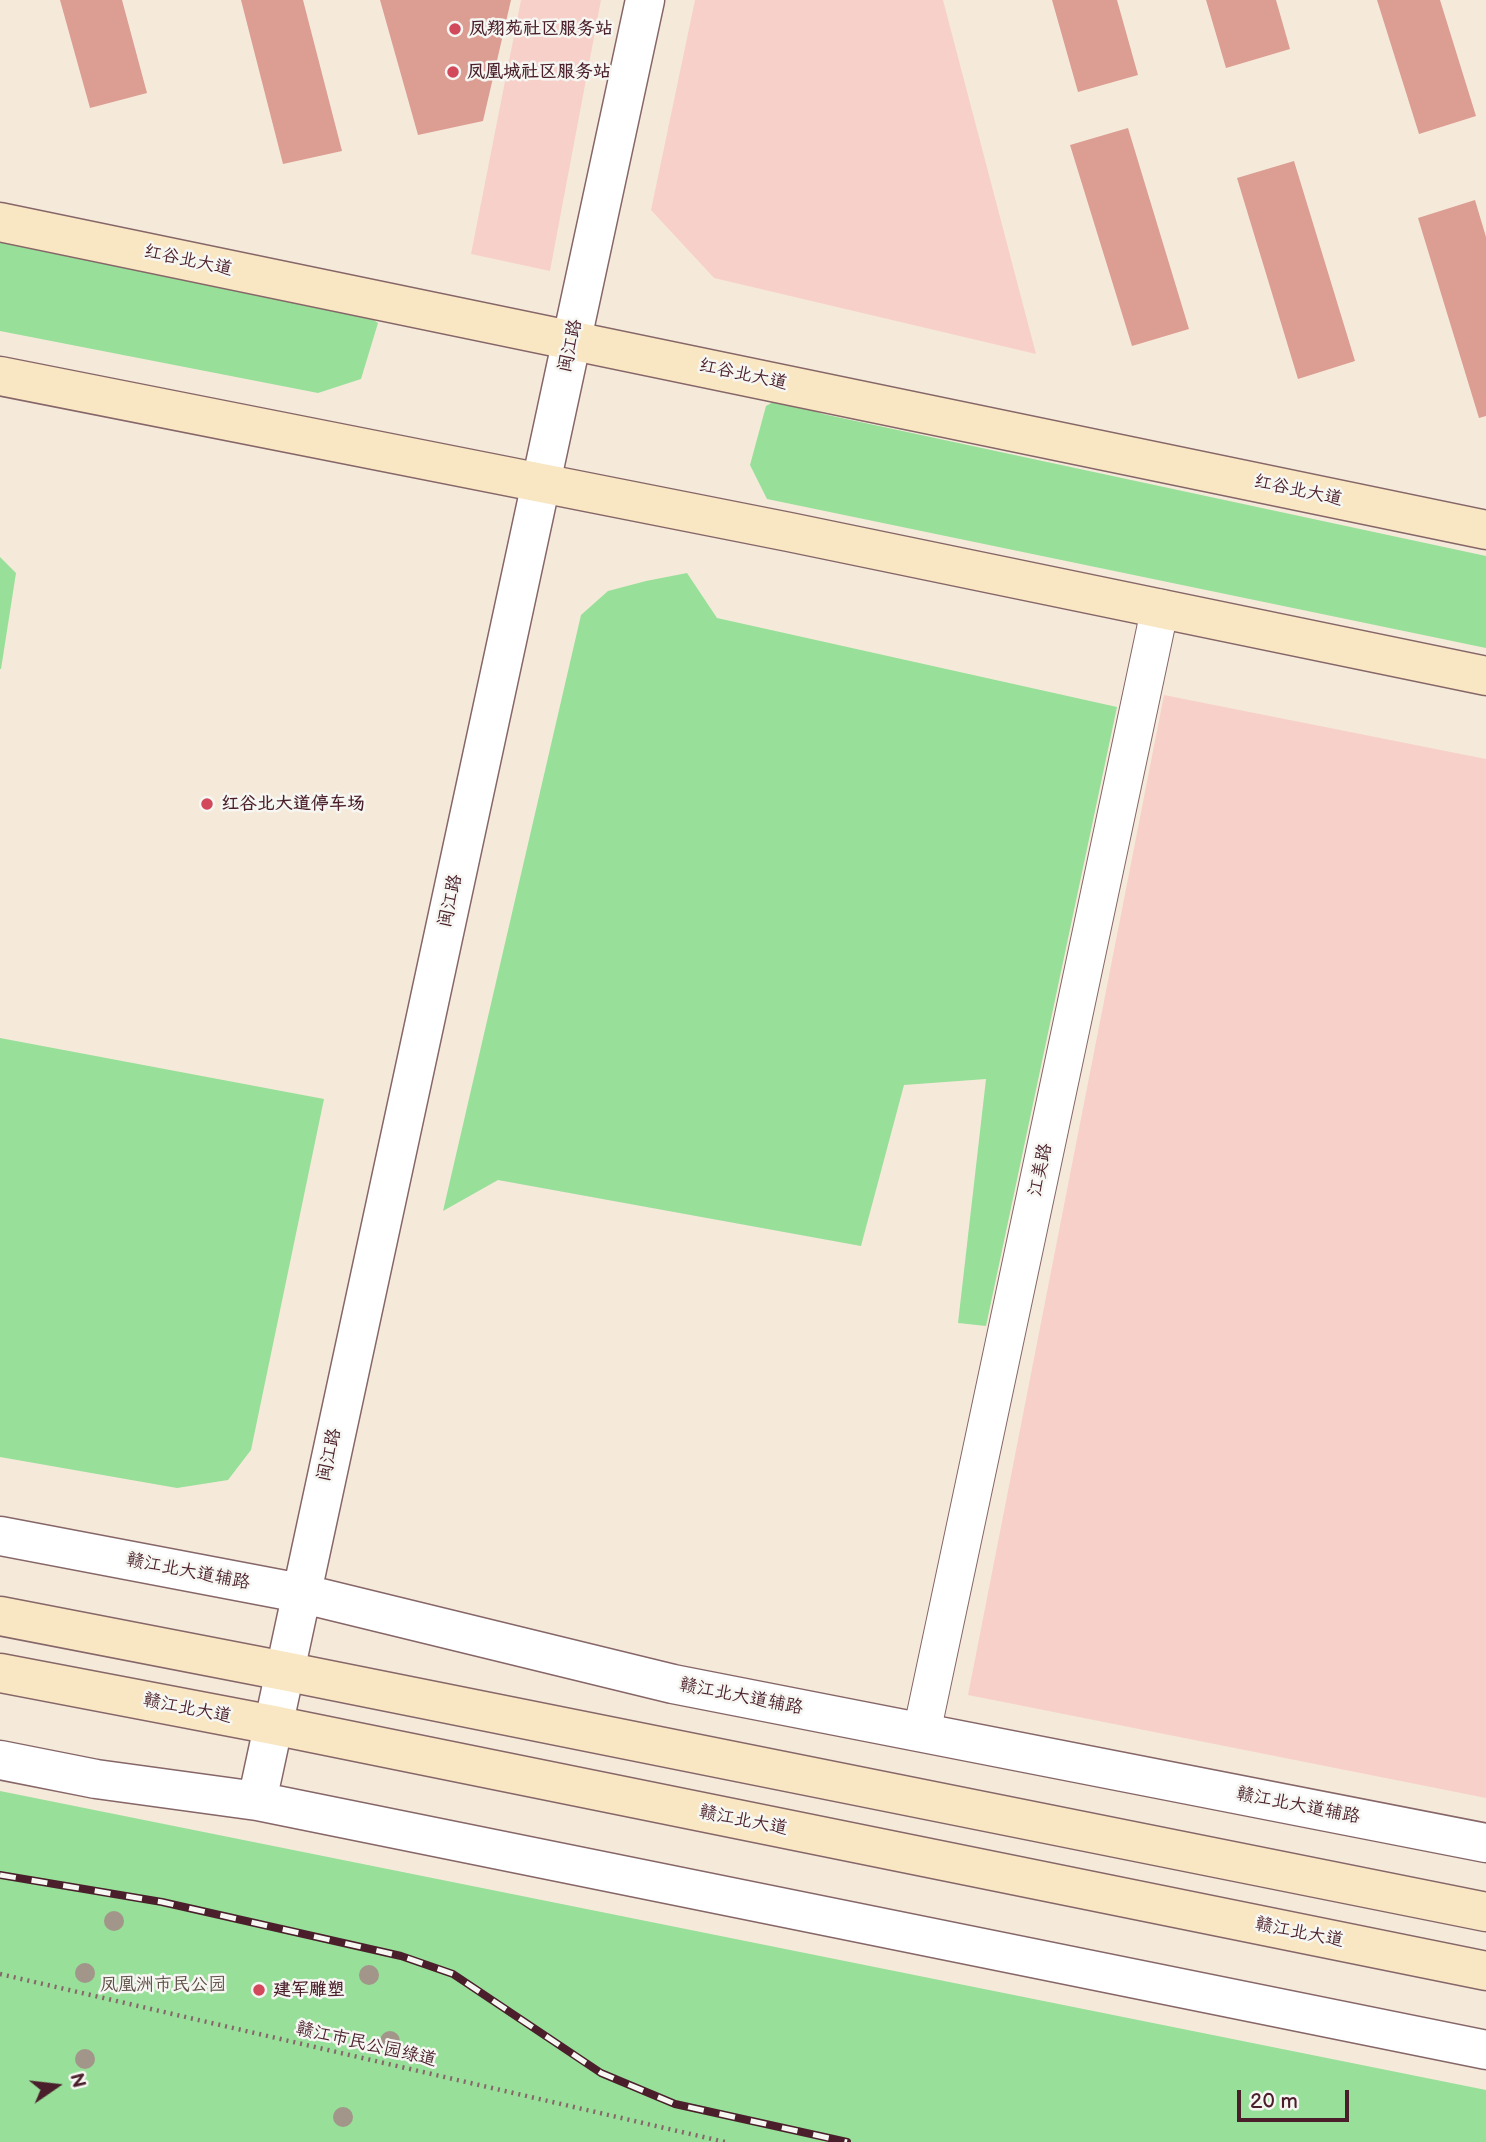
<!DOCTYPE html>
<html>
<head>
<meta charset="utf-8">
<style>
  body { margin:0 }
  #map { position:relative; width:1486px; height:2142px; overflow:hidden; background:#f5eada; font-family:"Balsamiq Sans",sans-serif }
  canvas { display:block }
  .north { position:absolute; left:21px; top:2051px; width:70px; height:70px; -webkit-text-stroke:5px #f6f6f2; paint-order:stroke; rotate:76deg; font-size:19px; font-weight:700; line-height:28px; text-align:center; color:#4a1f2b }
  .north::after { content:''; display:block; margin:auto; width:24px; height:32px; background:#4a1f2b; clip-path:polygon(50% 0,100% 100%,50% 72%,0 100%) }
  .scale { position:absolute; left:1237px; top:2090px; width:112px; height:32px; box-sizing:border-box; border:4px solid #4a1f2b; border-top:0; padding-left:9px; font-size:21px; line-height:24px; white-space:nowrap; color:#4a1f2b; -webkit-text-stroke:5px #f6f6f2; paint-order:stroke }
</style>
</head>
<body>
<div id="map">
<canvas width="1486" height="2142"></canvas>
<div class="north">N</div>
<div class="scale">20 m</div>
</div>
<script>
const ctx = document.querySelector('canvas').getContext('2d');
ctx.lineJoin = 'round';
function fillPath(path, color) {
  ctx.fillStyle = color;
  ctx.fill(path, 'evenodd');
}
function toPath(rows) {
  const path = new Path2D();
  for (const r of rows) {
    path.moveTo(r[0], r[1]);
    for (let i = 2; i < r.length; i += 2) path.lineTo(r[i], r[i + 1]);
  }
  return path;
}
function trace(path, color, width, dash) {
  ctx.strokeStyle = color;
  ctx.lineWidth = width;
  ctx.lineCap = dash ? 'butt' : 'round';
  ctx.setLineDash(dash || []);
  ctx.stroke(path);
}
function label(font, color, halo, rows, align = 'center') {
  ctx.font = font + ' "Balsamiq Sans","LXGW WenKai TC",sans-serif';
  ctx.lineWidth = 5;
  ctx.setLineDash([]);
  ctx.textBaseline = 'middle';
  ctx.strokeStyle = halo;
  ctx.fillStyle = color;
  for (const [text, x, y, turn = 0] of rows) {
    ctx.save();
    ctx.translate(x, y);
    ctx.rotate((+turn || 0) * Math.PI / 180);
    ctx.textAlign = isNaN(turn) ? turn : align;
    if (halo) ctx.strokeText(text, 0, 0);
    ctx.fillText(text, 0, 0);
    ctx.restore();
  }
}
fillPath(toPath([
  [521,0,601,0,550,271,471,254],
  [695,0,943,0,1036,354,714,278,651,210],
  [1164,695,1486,759,1486,1798,968,1695]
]), '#f7d0ca');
fillPath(toPath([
  [0,237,358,310,378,323,361,379,318,393,0,331],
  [778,399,823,414,1486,556,1486,648,767,499,750,465,766,406],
  [0,557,16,573,1,669,0,669],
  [687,573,717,618,1117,707,986,1326,958,1323,986,1079,904,1085,861,1246,498,1180,443,1211,581,615,608,591,646,581],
  [0,1038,324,1099,251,1450,228,1480,177,1488,0,1457],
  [0,1791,1486,2090,1486,2142,0,2142]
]), '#98df99');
fillPath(toPath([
  [60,0,122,0,147,93,90,108],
  [241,0,303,0,342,151,283,164],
  [380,0,511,0,483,121,418,135],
  [1052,0,1117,0,1138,75,1078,92],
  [1206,0,1276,0,1290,49,1226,68],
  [1377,0,1440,0,1476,116,1419,134],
  [1128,128,1189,329,1132,346,1070,145],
  [1294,161,1355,361,1298,379,1237,178],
  [1475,200,1486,237,1486,416,1479,418,1418,218]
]), '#dc9d93');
const minor = toPath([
  [922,1731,1160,608]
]);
const tertiary = toPath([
  [0,1536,300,1593,673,1684,1486,1843],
  [0,1760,96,1779,257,1801,1486,2050],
  [257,1801,645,0]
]);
const secondary = toPath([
  [0,222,1486,530],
  [0,376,789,532,1486,676],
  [0,1616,284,1671,1486,1912],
  [0,1673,273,1725,1486,1971]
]);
trace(minor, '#866668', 39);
trace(tertiary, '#866668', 41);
trace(secondary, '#866668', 41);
trace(toPath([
  [0,1974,725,2142]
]), '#866668', 4.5, [2, 5]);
trace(minor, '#fff', 37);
trace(tertiary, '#fff', 38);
trace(secondary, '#f9e7c3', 38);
const rail = toPath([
  [0,1875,162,1902,401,1956,453,1974,601,2073,675,2104,847,2142]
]);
trace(rail, '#4a1f2b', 8);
trace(rail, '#f6f6f2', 5, [16]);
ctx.fillStyle = '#a29589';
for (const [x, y] of [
  [114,1921],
  [85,1973],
  [369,1975],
  [390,2041],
  [85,2059],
  [343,2117]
]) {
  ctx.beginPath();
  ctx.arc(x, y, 10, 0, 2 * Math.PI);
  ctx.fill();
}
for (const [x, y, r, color] of [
  [455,29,7,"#d1495b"],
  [453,72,7,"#d1495b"],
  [207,804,7,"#d1495b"],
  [259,1990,7,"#d1495b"]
]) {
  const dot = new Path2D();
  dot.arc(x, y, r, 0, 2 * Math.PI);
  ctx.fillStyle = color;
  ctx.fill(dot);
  trace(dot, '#f6f6f2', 2.5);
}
label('bold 18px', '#4a1f2b', '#f6f6f2', [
  ["凤翔苑社区服务站",469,29],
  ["凤凰城社区服务站",467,72],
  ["红谷北大道停车场",221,804],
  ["建军雕塑",273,1990]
], 'left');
label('18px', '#4a1f2b', '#f6f6f2', [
  ["红谷北大道",188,261,12],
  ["闽江路",571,346,-78],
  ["红谷北大道",743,375,12],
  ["红谷北大道",1298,491,12],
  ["闽江路",451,901,-78],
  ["江美路",1041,1170,-78],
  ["闽江路",330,1455,-78],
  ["赣江北大道辅路",188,1572,11],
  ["赣江北大道辅路",741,1697,11],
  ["赣江北大道",187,1709,11],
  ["赣江北大道辅路",1298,1806,11],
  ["赣江北大道",743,1821,11],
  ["赣江北大道",1299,1933,11],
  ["赣江市民公园绿道",366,2045,13]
]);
label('18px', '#5e4f46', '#f6f6f2', [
  ["凤凰洲市民公园",163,1985]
]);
</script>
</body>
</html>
